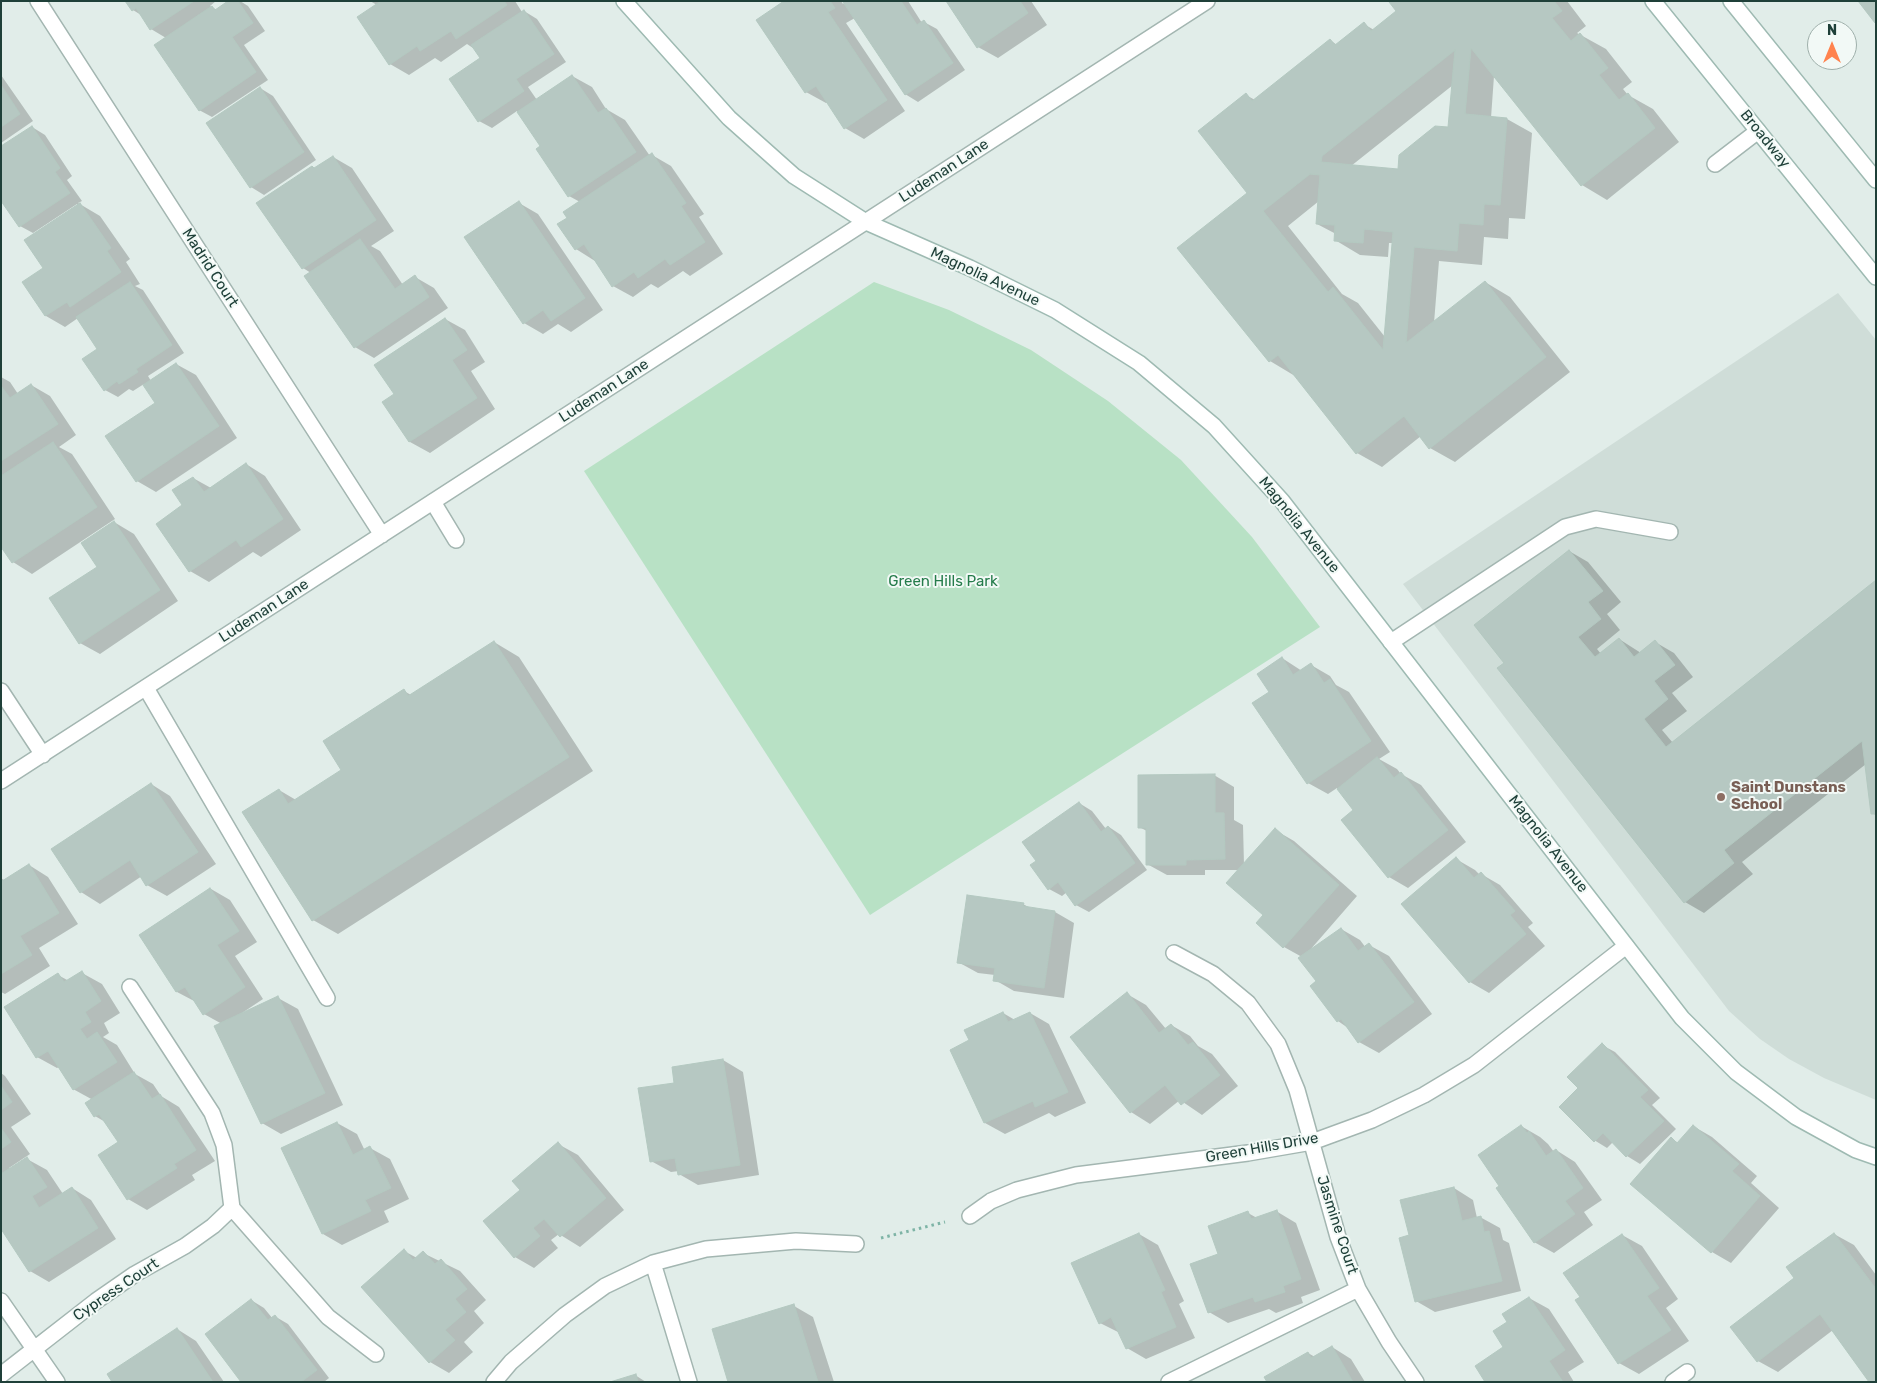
<!DOCTYPE html>
<html>
<head>
<meta charset="utf-8">
<style>
  body { margin:0 }
  #map { position:relative; width:1877px; height:1383px; overflow:hidden; background:#e1ede9; font-family:Rubik,sans-serif }
  canvas { display:block }
  .frame { position:absolute; inset:0; border:2px solid #1f4039; pointer-events:none }
  .north { position:absolute; left:1807px; top:20px; width:50px; height:50px; box-sizing:border-box; background:#f2f9f6; border:1px solid #9eafaa; border-radius:50%; rotate:0deg; font-size:14px; font-weight:700; line-height:20px; text-align:center; color:#1f4039 }
  .north::after { content:''; display:block; margin:auto; width:18px; height:22px; background:#ff834e; clip-path:polygon(50% 0,100% 100%,50% 72%,0 100%) }
</style>
</head>
<body>
<div id="map">
<canvas width="1877" height="1383"></canvas>
<div class="frame"></div>
<div class="north">N</div>
</div>
<script>
const ctx = document.querySelector('canvas').getContext('2d');
ctx.lineJoin = 'round';
function fillPath(path, color) {
  ctx.fillStyle = color;
  ctx.fill(path, 'evenodd');
}
function toPath(rows) {
  const path = new Path2D();
  for (const r of rows) {
    path.moveTo(r[0], r[1]);
    for (let i = 2; i < r.length; i += 2) path.lineTo(r[i], r[i + 1]);
  }
  return path;
}
function trace(path, color, width, dash) {
  ctx.strokeStyle = color;
  ctx.lineWidth = width;
  ctx.lineCap = dash ? 'butt' : 'round';
  ctx.setLineDash(dash || []);
  ctx.stroke(path);
}
function label(font, color, halo, rows, align = 'center') {
  ctx.font = font + ' Rubik,sans-serif';
  ctx.lineWidth = 4;
  ctx.setLineDash([]);
  ctx.textBaseline = 'middle';
  ctx.strokeStyle = halo;
  ctx.fillStyle = color;
  for (const [text, x, y, turn = 0] of rows) {
    ctx.save();
    ctx.translate(x, y);
    ctx.rotate((+turn || 0) * Math.PI / 180);
    ctx.textAlign = isNaN(turn) ? turn : align;
    if (halo) ctx.strokeText(text, 0, 0);
    ctx.fillText(text, 0, 0);
    ctx.restore();
  }
}
fillPath(toPath([
  [1838,293,1876,340,1876,1100,1824,1078,1789,1059,1760,1039,1729,1011,1403,584]
]), '#cfddd8');
fillPath(toPath([
  [874,282,949,310,1031,350,1108,401,1181,460,1252,537,1320,627,870,915,584,471]
]), '#b8e1c5');
fillPath(toPath([
  [127,1,216,1,210,6,217,10,230,1,240,1,248,6,265,31,244,45,268,80,212,117,199,110,166,38,151,29,141,15,133,10],
  [370,1,515,1,522,12,524,11,537,19,566,62,528,87,537,100,572,76,592,87,606,109,625,120,650,156,652,155,671,166,704,214,699,217,723,254,690,276,683,271,658,288,651,284,633,297,613,286,595,261,576,249,559,225,568,218,580,202,569,196,542,147,517,111,492,128,479,121,482,58,476,50,467,44,441,62,435,58,409,75,390,64,377,5],
  [787,1,841,1,843,4,846,1,908,1,922,23,924,22,937,29,965,70,918,102,905,94,855,18,846,23,905,111,864,139,845,128,828,102,826,103,806,92,757,21],
  [948,1,1031,1,1047,25,998,58,978,47],
  [1392,1,1567,1,1586,26,1577,33,1606,49,1632,82,1623,89,1628,95,1653,109,1679,142,1607,200,1582,185,1494,76,1491,118,1507,119,1532,133,1525,219,1509,218,1508,239,1484,237,1482,265,1439,261,1434,323,1485,282,1510,297,1570,372,1455,462,1430,448,1421,436,1382,467,1357,453,1295,376,1270,361,1249,193,1246,95,1255,100,1330,40,1337,45,1364,24,1374,30,1398,11],
  [1453,85,1449,128,1399,170,1351,166],
  [1319,201,1317,224,1336,234,1335,240,1360,255,1388,257,1389,243,1393,243,1385,337,1358,303,1342,294,1288,226],
  [1,75,33,121,1,143],
  [260,88,273,96,316,160,264,195,251,187],
  [32,127,45,135,72,176,67,180,82,201,78,203,100,216,130,259,126,262,140,284,135,286,143,290,184,353,148,376,151,381,176,364,196,375,237,438,156,492,137,481,157,403,144,384,133,391,129,389,118,397,105,390,99,349,78,318,65,327,46,316,45,268,78,206,77,204,33,233,20,226],
  [333,157,352,168,394,231,371,246,380,251,403,285,415,277,434,288,448,308,374,358,355,347,311,273,303,268,315,169],
  [519,203,538,214,603,310,571,332,558,324,543,334,524,323],
  [445,319,465,330,485,362,471,371,495,409,430,453,410,442,384,402,396,395],
  [1,377,10,382,18,394,31,385,50,396,76,435,59,447,72,454,115,519,32,574,13,562,1,545],
  [246,464,265,476,301,530,261,557,253,552,209,582,190,571,184,506,193,478,211,488],
  [114,522,134,534,178,601,100,654,80,643],
  [1569,551,1588,562,1621,602,1607,614,1620,630,1597,649,1601,654,1619,639,1641,653,1655,642,1674,653,1693,677,1672,693,1687,711,1662,730,1673,743,1876,582,1876,815,1872,813,1866,764,1742,862,1753,874,1704,913,1685,902,1506,663],
  [494,642,519,657,593,771,338,934,313,920,279,790,296,800,343,770,404,691,411,695],
  [1282,658,1302,671,1311,665,1330,676,1336,685,1349,692,1390,752,1379,759,1397,769,1401,774,1421,785,1466,842,1408,888,1389,877,1355,810,1337,788,1328,794,1308,783,1254,703,1270,692],
  [1214,775,1234,787,1234,820,1243,825,1244,865,1275,830,1294,841,1357,896,1310,950,1341,929,1360,940,1366,948,1369,945,1389,956,1432,1014,1379,1053,1359,1042,1348,1028,1338,1021,1318,982,1302,957,1284,947,1240,870,1205,870,1205,875,1167,875,1147,864,1147,831,1139,827],
  [151,784,170,796,216,864,167,896,147,885,142,876,100,904,81,892],
  [1079,803,1092,811,1106,829,1109,827,1121,835,1147,870,1089,912,1076,905,1067,892,1062,896,1049,889,1037,861],
  [1456,859,1475,870,1480,875,1481,874,1500,885,1533,923,1528,927,1545,946,1489,993,1470,982],
  [29,865,48,877,78,924,39,948,50,966,5,994,1,992,1,878,5,881],
  [211,889,230,900,257,942,235,956,263,999,242,1013,243,1014,278,998,298,1009,343,1105,281,1134,262,1123,222,1024,204,1014,196,1002,177,992,140,935],
  [1023,904,1032,909,1055,912,1074,923,1064,998,1014,991,995,980,995,975,978,973,958,962],
  [82,973,102,984,120,1013,104,1023,109,1033,103,1037,117,1045,135,1074,153,1084,161,1096,179,1107,215,1161,192,1175,195,1180,147,1210,128,1199,119,1143,107,1123,95,1116,93,1100,73,1089,59,1067,57,1068,37,1057,58,975,69,981],
  [1127,994,1146,1005,1166,1029,1171,1025,1190,1036,1198,1046,1212,1054,1238,1086,1202,1115,1180,1100,1150,1124,1131,1112,1072,1038],
  [1003,1013,1015,1020,1030,1013,1049,1024,1086,1103,1055,1117,1049,1113,1005,1134,985,1123,951,1050,970,1041],
  [1602,1045,1615,1052,1660,1098,1652,1105,1676,1129,1640,1164,1627,1156,1613,1142,1607,1148,1594,1140,1580,1088],
  [723,1060,743,1072,759,1175,698,1185,679,1174,679,1171,671,1172,651,1161,676,1084],
  [1,1073,5,1076,31,1114,11,1127,30,1154,9,1168,10,1170,27,1159,47,1170,63,1194,72,1188,91,1200,116,1239,49,1282,30,1271,1,1226],
  [337,1123,357,1134,365,1151,370,1148,390,1159,409,1199,384,1211,389,1222,342,1245,323,1234,283,1149],
  [1521,1126,1540,1137,1548,1144,1554,1152,1556,1150,1575,1162,1602,1200,1584,1212,1593,1225,1554,1253,1534,1242],
  [1693,1126,1712,1137,1757,1176,1751,1183,1779,1208,1731,1263,1712,1252,1632,1184,1671,1139,1679,1143],
  [558,1144,578,1155,624,1210,580,1247,559,1234,551,1240,558,1248,534,1268,515,1257,522,1190],
  [1454,1188,1473,1200,1477,1218,1480,1217,1500,1228,1503,1240,1509,1243,1521,1291,1435,1312,1416,1301],
  [1276,1211,1296,1223,1320,1290,1301,1297,1303,1303,1276,1313,1269,1309,1228,1323,1209,1312,1219,1254,1248,1213,1257,1218],
  [1139,1234,1158,1245,1184,1301,1179,1304,1195,1338,1146,1359,1127,1348,1120,1333,1100,1323],
  [1834,1234,1854,1245,1876,1275,1876,1382,1833,1330,1778,1372,1758,1361,1732,1327,1795,1278],
  [1622,1235,1642,1246,1678,1299,1666,1308,1689,1341,1639,1374,1619,1363,1577,1300,1582,1297],
  [404,1251,417,1258,423,1253,460,1271,486,1300,474,1311,484,1323,464,1342,473,1352,449,1373,430,1362],
  [1529,1298,1549,1309,1584,1362,1568,1372,1574,1382,1487,1382,1505,1348,1509,1322],
  [251,1300,264,1308,273,1319,276,1317,288,1324,329,1378,324,1382,242,1382],
  [794,1306,813,1317,834,1382,730,1382],
  [177,1329,196,1341,224,1382,114,1382],
  [1332,1347,1351,1359,1365,1382,1268,1382,1308,1353,1315,1357],
  [635,1375,646,1382,614,1382]
]), '#0003');
const building = toPath([
  [125,1,194,1,150,30,136,8,132,11,125,1],
  [228,1,238,1,253,23,232,37,256,72,199,111,154,45,212,6,215,10,228,1],
  [381,1,504,1,507,5,456,39,451,31,420,51,417,46,389,65,357,17,381,1],
  [784,1,830,1,835,8,828,12,887,100,844,129,816,86,805,93,756,20,784,1],
  [844,1,901,1,917,25,924,20,953,63,905,95,843,2,844,1],
  [946,1,1020,1,1028,13,977,48,946,1],
  [1390,1,1554,1,1562,11,1552,18,1571,41,1580,33,1608,68,1599,75,1619,100,1628,93,1655,128,1581,186,1471,48,1465,114,1507,118,1500,205,1484,204,1483,225,1459,223,1457,251,1414,247,1406,343,1485,281,1546,357,1429,449,1404,416,1356,454,1278,355,1269,362,1177,248,1247,193,1198,131,1246,93,1252,101,1330,39,1335,45,1364,22,1371,31,1396,11,1389,2,1390,1],
  [1455,50,1448,127,1435,126,1399,155,1398,169,1321,162,1322,156,1455,50],
  [1310,174,1320,175,1316,224,1335,225,1334,241,1363,243,1364,229,1393,232,1383,350,1333,287,1328,292,1263,211,1310,174],
  [1858,1,1876,1,1876,23,1875,23,1858,1],
  [524,10,554,54,516,79,524,91,478,122,449,79,480,58,471,45,524,10],
  [572,75,598,113,606,108,636,152,568,197,536,149,540,146,517,112,572,75],
  [1,85,20,114,1,127,1,85],
  [260,87,304,152,250,188,206,123,260,87],
  [32,126,60,168,55,172,70,193,19,227,1,201,1,146,32,126],
  [652,153,686,203,681,206,705,242,670,265,665,259,638,278,634,272,612,287,584,244,575,250,557,224,567,218,563,212,652,153],
  [333,156,376,220,302,269,256,203,312,166,314,168,333,156],
  [519,201,585,298,551,321,543,310,523,324,464,237,519,201],
  [80,203,111,248,107,251,121,272,70,307,67,302,45,316,22,282,43,268,24,240,80,203],
  [360,239,395,289,415,275,429,297,354,348,304,276,360,239],
  [130,282,172,345,136,369,138,372,119,384,117,381,104,391,82,359,97,349,76,317,130,282],
  [445,318,467,350,452,360,477,398,409,442,382,402,394,394,374,365,445,318],
  [176,363,219,426,136,482,105,436,155,403,143,385,176,363],
  [31,384,58,424,1,461,1,386,10,398,31,384],
  [53,442,97,507,12,563,1,547,1,476,53,442],
  [246,463,283,519,241,547,236,540,189,572,156,524,182,505,172,490,193,477,204,492,246,463],
  [114,521,160,590,79,644,49,598,97,567,81,543,114,521],
  [1569,550,1603,591,1588,602,1601,619,1578,637,1595,657,1619,638,1634,657,1655,640,1675,665,1654,681,1668,699,1644,719,1666,747,1876,580,1876,814,1871,814,1862,741,1724,850,1734,863,1684,903,1497,668,1504,663,1474,625,1569,550],
  [494,641,569,757,312,921,242,812,279,789,288,804,341,770,323,741,404,689,408,696,494,641],
  [1282,657,1293,675,1311,663,1324,683,1330,679,1371,741,1307,784,1252,703,1269,692,1257,674,1282,657],
  [1377,757,1394,778,1401,772,1448,830,1388,878,1341,820,1353,810,1337,789,1377,757],
  [1215,774,1215,813,1224,813,1225,859,1186,860,1186,865,1146,865,1146,828,1138,828,1138,775,1215,774],
  [151,783,198,852,146,886,130,860,80,893,51,849,151,783],
  [1079,802,1101,832,1108,826,1135,863,1075,906,1058,882,1048,890,1030,865,1036,861,1022,842,1079,802],
  [1275,828,1339,885,1283,948,1256,923,1263,915,1226,883,1275,828],
  [1456,857,1474,878,1481,872,1515,911,1510,915,1526,934,1469,983,1401,904,1456,857],
  [29,864,59,913,20,936,32,955,1,974,1,880,2,881,29,864],
  [210,888,239,931,217,945,245,987,203,1015,185,987,176,992,139,935,210,888],
  [967,895,1024,903,1023,906,1055,911,1044,988,993,981,995,968,957,963,967,895],
  [1341,928,1358,951,1369,943,1414,1002,1358,1043,1341,1019,1337,1022,1310,986,1316,981,1298,958,1341,928],
  [82,971,101,1001,85,1012,91,1022,80,1029,87,1039,97,1032,117,1062,73,1090,48,1051,36,1058,4,1007,58,973,64,982,82,971],
  [1127,992,1159,1033,1171,1024,1188,1045,1193,1042,1220,1075,1181,1105,1165,1085,1130,1113,1070,1037,1127,992],
  [278,996,325,1093,261,1124,214,1026,278,996],
  [1003,1012,1008,1022,1030,1012,1068,1092,1035,1107,1033,1101,984,1123,950,1050,969,1040,964,1030,1003,1012],
  [1602,1043,1648,1090,1640,1097,1664,1121,1626,1157,1603,1133,1594,1142,1559,1107,1578,1088,1567,1077,1602,1043],
  [723,1059,740,1165,678,1175,675,1158,650,1162,638,1088,674,1083,672,1067,723,1059],
  [134,1072,152,1099,160,1094,196,1150,174,1164,177,1168,127,1200,98,1155,118,1142,99,1114,94,1117,85,1103,134,1072],
  [1,1086,12,1102,1,1110,1,1086],
  [337,1122,353,1155,370,1146,391,1188,365,1200,371,1211,322,1234,281,1148,337,1122],
  [1521,1125,1527,1133,1529,1131,1546,1156,1556,1149,1583,1188,1565,1201,1575,1214,1534,1243,1496,1188,1499,1186,1478,1155,1521,1125],
  [1693,1125,1739,1164,1732,1171,1760,1196,1711,1253,1630,1184,1671,1137,1677,1143,1693,1125],
  [1,1128,11,1142,1,1149,1,1128],
  [558,1142,606,1198,560,1237,544,1219,533,1228,540,1236,514,1258,483,1221,520,1190,512,1181,558,1142],
  [27,1157,47,1187,32,1196,39,1208,72,1187,98,1228,29,1272,1,1229,1,1174,27,1157],
  [1454,1187,1462,1221,1481,1216,1484,1232,1489,1231,1502,1281,1415,1302,1399,1238,1409,1235,1400,1200,1454,1187],
  [1277,1210,1301,1279,1283,1286,1285,1292,1255,1302,1253,1297,1208,1313,1190,1264,1218,1254,1208,1226,1248,1211,1251,1219,1277,1210],
  [1139,1233,1165,1290,1161,1292,1176,1327,1126,1349,1111,1317,1099,1324,1071,1263,1139,1233],
  [1834,1233,1876,1289,1876,1382,1869,1382,1820,1314,1757,1362,1730,1327,1794,1278,1786,1267,1834,1233],
  [1622,1234,1659,1288,1647,1296,1671,1330,1618,1364,1575,1300,1580,1297,1563,1273,1622,1234],
  [404,1249,413,1260,423,1251,435,1264,441,1259,467,1289,455,1299,466,1312,445,1330,455,1340,429,1363,361,1287,404,1249],
  [1529,1297,1565,1350,1549,1361,1563,1382,1485,1382,1475,1366,1503,1347,1493,1331,1507,1322,1502,1314,1529,1297],
  [251,1299,268,1320,275,1315,317,1370,301,1382,241,1382,205,1334,251,1299],
  [794,1304,818,1382,728,1382,712,1329,794,1304],
  [177,1328,213,1382,112,1382,107,1374,177,1328],
  [1332,1346,1353,1382,1267,1382,1264,1377,1308,1352,1311,1358,1332,1346],
  [636,1374,638,1382,610,1382,636,1374]
]);
fillPath(building, '#b6c8c2');
trace(building, '#b3c8c0', 1);
const lane = toPath([
  [1715,164,1758,131],
  [433,502,456,540],
  [1391,642,1565,527,1596,519,1670,532],
  [146,688,327,998]
]);
const street = toPath([
  [38,1,382,535],
  [1,691,43,755],
  [1,781,1207,1],
  [1174,953,1213,974,1248,1003,1278,1044,1297,1090,1338,1237,1358,1289,1389,1342,1416,1382],
  [130,987,212,1113,224,1145,232,1208,328,1317,376,1354],
  [970,1216,991,1201,1017,1190,1076,1175,1248,1153,1312,1142,1372,1120,1424,1095,1474,1065,1626,946],
  [653,1263,689,1382],
  [1,1301,57,1382],
  [1,1375,96,1301,135,1274,185,1246,213,1226,232,1208],
  [494,1382,511,1362,565,1315,605,1286,653,1263,706,1249,796,1241,856,1244],
  [1169,1382,1358,1289],
  [1673,1382,1687,1372]
]);
const secondary = toPath([
  [624,1,729,118,794,176,866,222,970,268,1055,310,1139,363,1214,426,1282,501,1682,1018,1736,1072,1796,1117,1856,1150,1876,1157],
  [1653,1,1876,277],
  [1731,1,1876,180]
]);
trace(lane, '#a3b6b1', 18);
trace(street, '#a3b6b1', 18);
trace(secondary, '#9ebab2', 18);
trace(toPath([
  [881,1238,945,1222]
]), '#7eb4a6', 3, [2.5, 4]);
trace(lane, '#fff', 15);
trace(street, '#fff', 15);
trace(secondary, '#fff', 15);
for (const [x, y, r, color] of [
  [1721,797,5,"#8d6e63"]
]) {
  const dot = new Path2D();
  dot.arc(x, y, r, 0, 2 * Math.PI);
  ctx.fillStyle = color;
  ctx.fill(dot);
  trace(dot, '#f2f9f6', 2);
}
label('15px', '#1f4039', '#f2f9f6', [
  ["Broadway",1765,139,51],
  ["Ludeman Lane",944,171,-33],
  ["Madrid Court",210,268,57],
  ["Magnolia Avenue",985,277,25],
  ["Ludeman Lane",604,391,-33],
  ["Magnolia Avenue",1299,525,51],
  ["Ludeman Lane",264,611,-33],
  ["Magnolia Avenue",1548,844,52],
  ["Green Hills Drive",1262,1148,-10],
  ["Jasmine Court",1337,1225,72],
  ["Cypress Court",116,1290,-34]
]);
label('15px', '#257c4b', '#f2f9f6', [
  ["Green Hills Park",943,582]
]);
label('bold 15px', '#785e54', '#f2f9f6', [
  ["Saint Dunstans",1731,788],
  ["School",1731,805]
], 'left');
</script>
</body>
</html>
